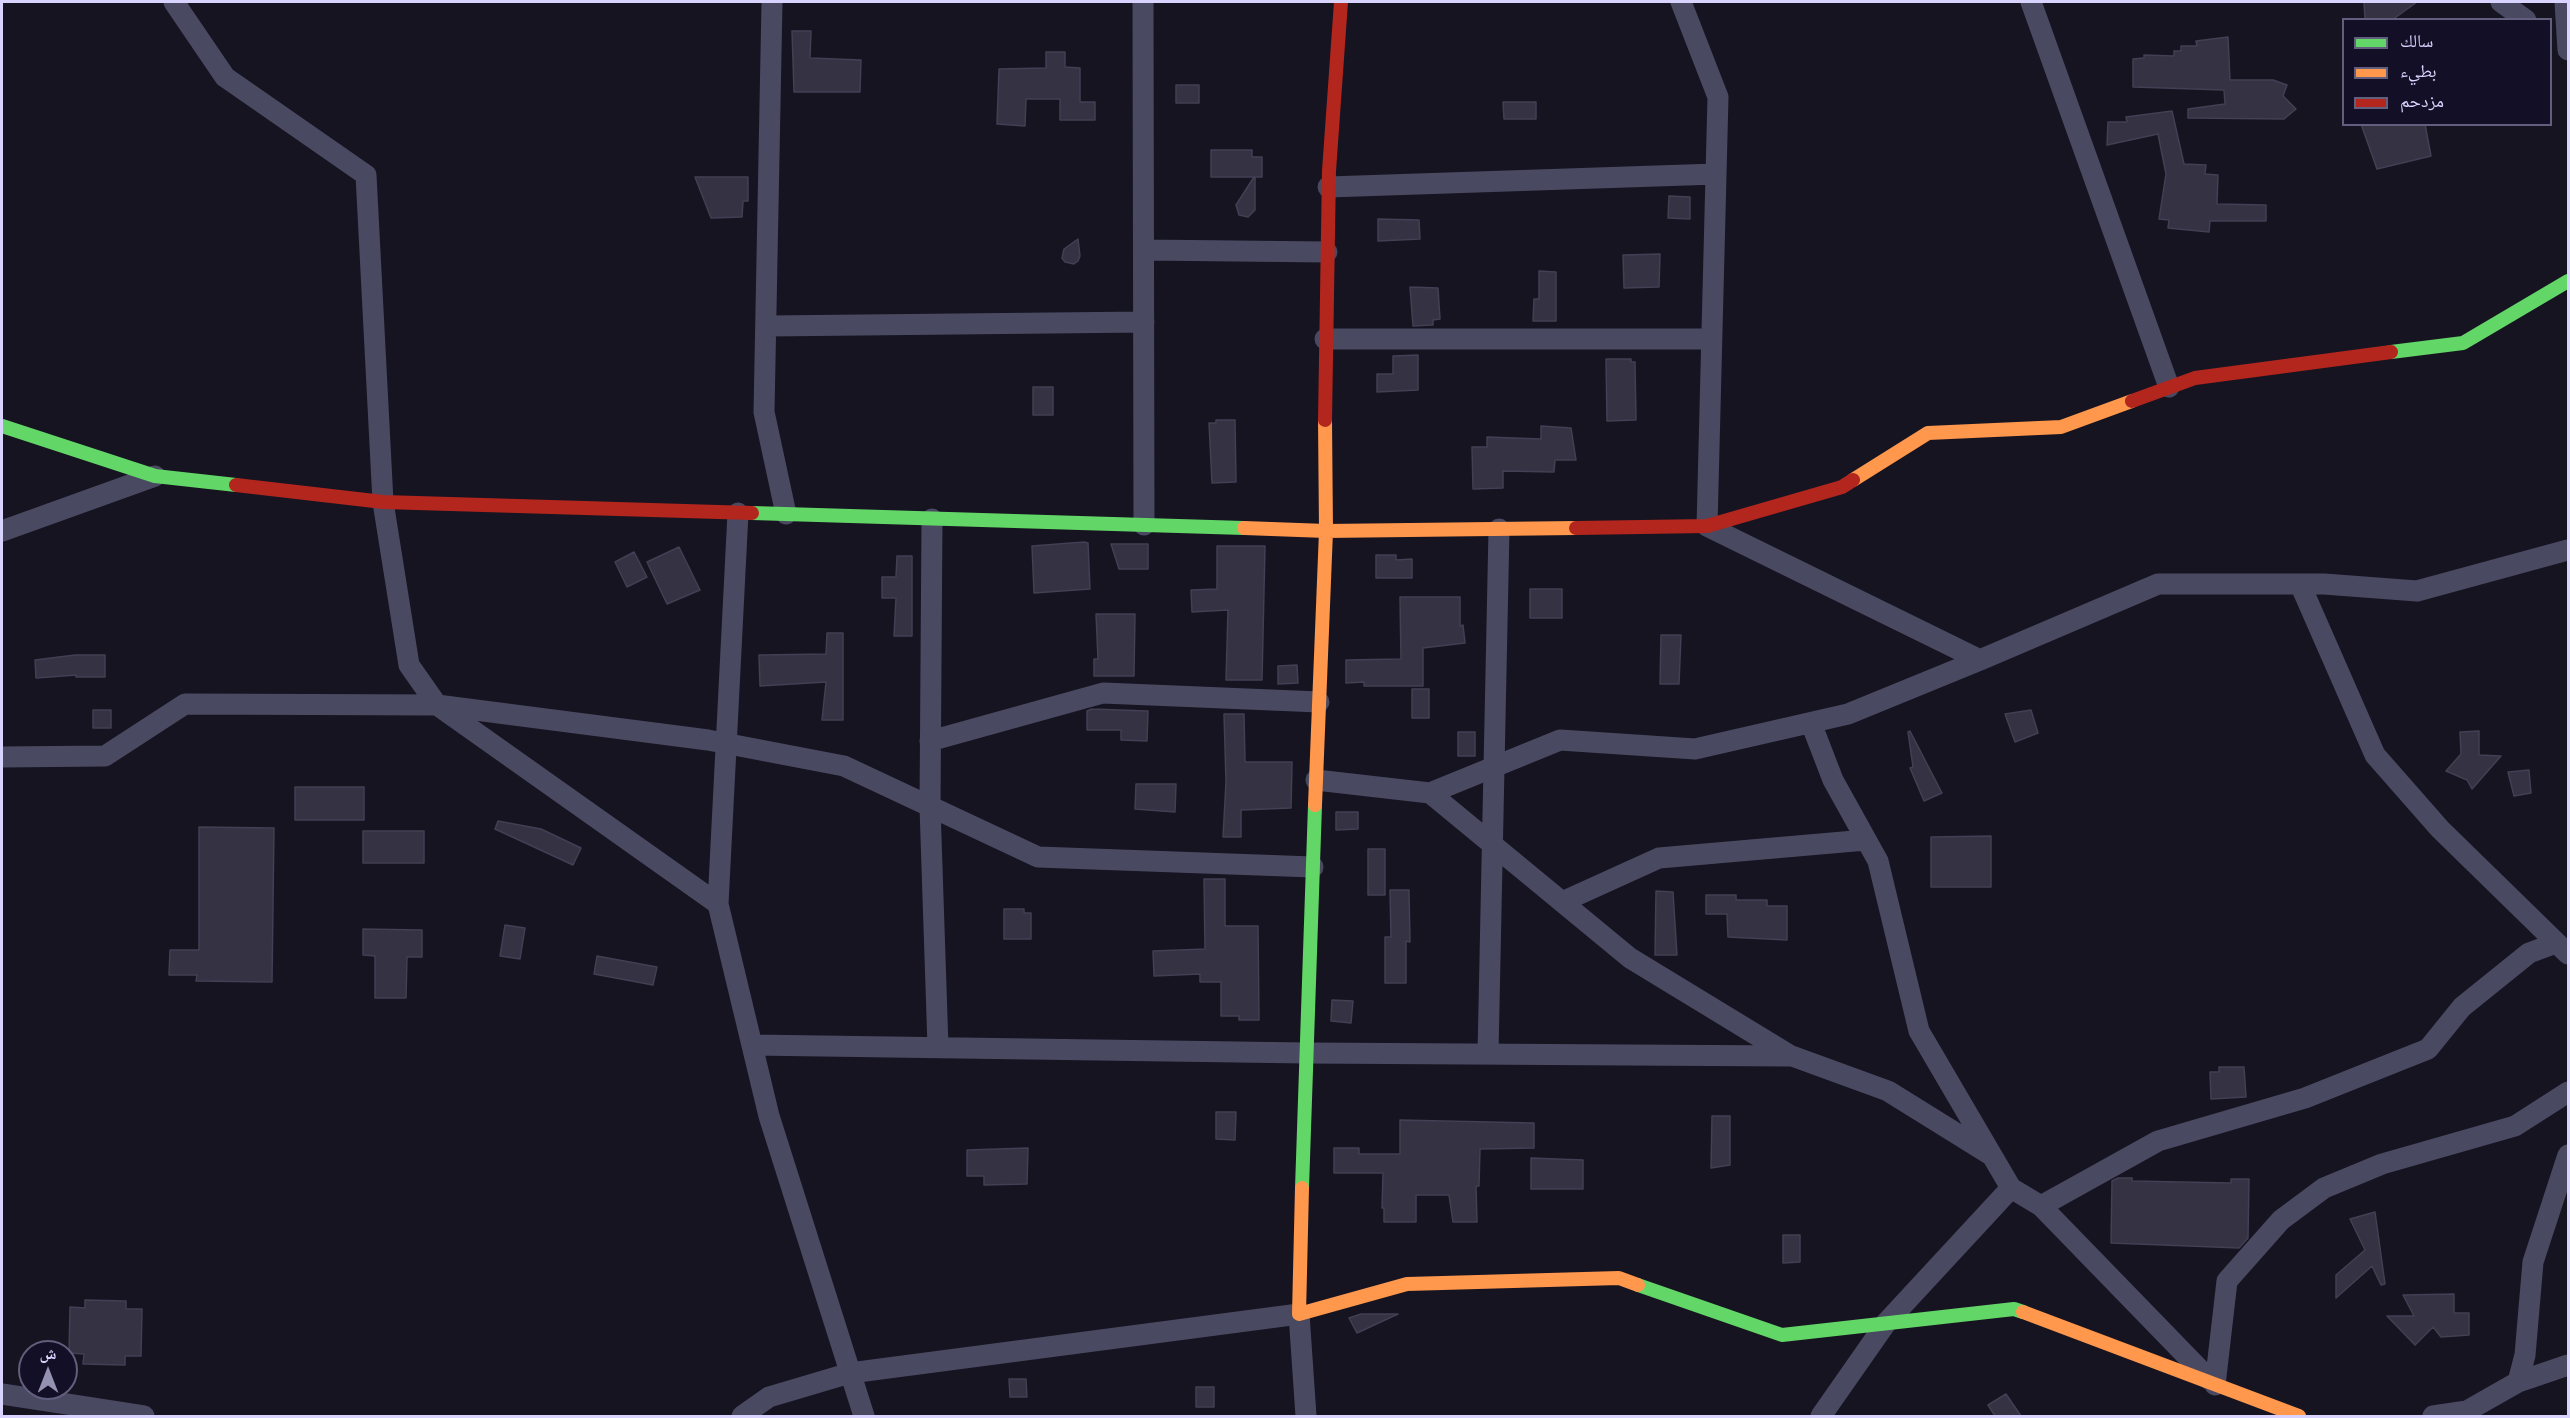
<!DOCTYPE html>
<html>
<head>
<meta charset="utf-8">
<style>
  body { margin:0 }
  #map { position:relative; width:2570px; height:1418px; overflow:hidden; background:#161421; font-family:"Fira Sans","Noto Naskh Arabic",sans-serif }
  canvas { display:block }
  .frame { position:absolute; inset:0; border:3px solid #d9d4ff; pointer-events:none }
  .legend { position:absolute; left:2342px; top:18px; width:210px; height:108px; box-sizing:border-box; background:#130f26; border:2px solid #625e7d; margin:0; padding:8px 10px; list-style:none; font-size:18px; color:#d9d4ff }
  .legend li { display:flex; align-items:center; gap:12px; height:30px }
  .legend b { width:30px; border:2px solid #625e7d }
  .north { position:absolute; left:18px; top:1340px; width:60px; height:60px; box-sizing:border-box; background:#130f26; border:2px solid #625e7d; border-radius:50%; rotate:0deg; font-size:16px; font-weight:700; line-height:24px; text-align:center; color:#d9d4ff }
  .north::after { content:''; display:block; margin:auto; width:21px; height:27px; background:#9591b1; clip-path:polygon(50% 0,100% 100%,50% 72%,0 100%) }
</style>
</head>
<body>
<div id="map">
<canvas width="2570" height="1418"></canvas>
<div class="frame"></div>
<ul class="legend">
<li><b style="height:8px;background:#63d668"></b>سالك</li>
<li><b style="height:8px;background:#ff974d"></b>بطيء</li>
<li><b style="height:8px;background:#b3261e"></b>مزدحم</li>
</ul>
<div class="north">ش</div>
</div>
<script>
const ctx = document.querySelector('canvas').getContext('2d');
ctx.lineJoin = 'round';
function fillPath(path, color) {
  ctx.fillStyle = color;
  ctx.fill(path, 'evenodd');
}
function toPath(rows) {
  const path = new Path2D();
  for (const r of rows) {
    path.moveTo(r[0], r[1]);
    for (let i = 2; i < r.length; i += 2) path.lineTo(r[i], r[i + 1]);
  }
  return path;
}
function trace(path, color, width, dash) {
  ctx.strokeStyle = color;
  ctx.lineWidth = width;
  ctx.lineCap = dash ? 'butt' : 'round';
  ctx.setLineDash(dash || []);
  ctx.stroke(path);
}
const building = toPath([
  [2364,2,2417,2,2392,20,2365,20,2364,2],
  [792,31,811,31,810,58,861,60,860,92,794,92,792,31],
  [2228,37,2230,80,2273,80,2287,85,2283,96,2296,109,2284,119,2188,118,2188,109,2225,104,2224,90,2133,87,2133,59,2144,58,2144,55,2174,56,2174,51,2181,51,2181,46,2197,46,2196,41,2228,37],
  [1046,52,1065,52,1065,67,1080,68,1080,102,1095,102,1095,120,1060,120,1060,99,1026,99,1025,126,997,124,999,69,1046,68,1046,52],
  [1176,85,1199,85,1199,103,1176,103,1176,85],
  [1503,102,1536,102,1536,119,1504,119,1503,102],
  [2172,111,2184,164,2206,165,2205,174,2218,175,2217,204,2266,205,2266,221,2210,221,2209,232,2168,228,2169,220,2159,219,2166,174,2158,134,2107,145,2108,122,2127,122,2126,117,2172,111],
  [2361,124,2425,124,2431,156,2377,169,2361,124],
  [1211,150,1252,150,1252,157,1262,157,1262,177,1255,177,1255,210,1248,217,1239,215,1236,205,1254,177,1211,177,1211,150],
  [695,177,748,177,748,201,743,201,742,217,711,218,695,177],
  [1669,196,1690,197,1690,219,1668,218,1669,196],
  [1378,219,1419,220,1420,239,1378,241,1378,219],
  [1078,239,1080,256,1078,261,1074,264,1065,262,1062,258,1064,249,1078,239],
  [1660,254,1659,287,1624,288,1623,255,1660,254],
  [1539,271,1556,272,1556,321,1533,321,1534,299,1539,299,1539,271],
  [1410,287,1438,288,1440,319,1433,320,1433,325,1413,326,1410,287],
  [1418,355,1418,390,1377,392,1377,374,1393,374,1393,356,1418,355],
  [1606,359,1631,359,1631,362,1635,362,1636,420,1607,421,1606,359],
  [1033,387,1053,387,1053,415,1033,415,1033,387],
  [1216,420,1235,420,1236,482,1212,483,1209,423,1216,423,1216,420],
  [1541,426,1571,428,1576,460,1555,460,1554,472,1503,471,1503,488,1473,489,1472,447,1487,447,1487,437,1541,439,1541,426],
  [1084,542,1088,543,1090,589,1034,593,1032,546,1084,542],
  [1111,544,1148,544,1148,569,1119,569,1111,544],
  [1217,546,1265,546,1262,680,1226,680,1228,610,1192,612,1191,590,1217,589,1217,546],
  [679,547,700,590,667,604,647,562,679,547],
  [634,552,647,577,627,587,615,562,634,552],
  [1376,555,1396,555,1396,560,1412,559,1412,578,1376,578,1376,555],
  [897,556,912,556,912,636,894,636,896,598,882,598,882,577,896,577,897,556],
  [1530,589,1562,589,1562,618,1530,618,1530,589],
  [1400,597,1460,597,1460,626,1463,625,1465,643,1423,648,1423,686,1364,686,1364,682,1346,683,1346,660,1401,659,1400,597],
  [1096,614,1135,614,1134,676,1094,676,1094,659,1098,659,1096,614],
  [827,633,843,633,843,720,822,720,826,682,760,686,759,655,826,654,827,633],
  [1661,635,1681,635,1679,684,1660,684,1661,635],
  [75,655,105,655,105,677,76,677,76,675,36,678,35,660,75,655],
  [1297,665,1298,683,1278,684,1278,666,1297,665],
  [1412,689,1429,689,1429,718,1412,718,1412,689],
  [1092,709,1148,711,1147,741,1121,740,1121,730,1087,730,1087,711,1092,709],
  [93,710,111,710,111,728,93,728,93,710],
  [2031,710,2038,733,2015,742,2005,714,2031,710],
  [1224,714,1244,714,1245,762,1292,762,1291,808,1241,810,1241,837,1223,837,1226,782,1224,714],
  [1910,731,1942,793,1924,801,1910,768,1913,767,1908,732,1910,731],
  [2479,731,2479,755,2501,756,2472,789,2467,780,2446,771,2461,754,2460,732,2479,731],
  [1458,732,1475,732,1475,756,1458,756,1458,732],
  [2529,770,2531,793,2514,796,2508,772,2529,770],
  [1136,784,1176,784,1175,812,1135,809,1136,784],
  [295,787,364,787,364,820,295,820,295,787],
  [1336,812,1358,812,1358,829,1336,830,1336,812],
  [498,821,541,829,581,848,573,865,495,829,498,821],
  [199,827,274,828,272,982,196,981,197,975,169,975,170,950,199,950,199,827],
  [363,831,424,831,424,863,363,863,363,831],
  [1991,836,1991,887,1931,887,1931,837,1991,836],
  [1368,849,1385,849,1385,895,1368,895,1368,849],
  [1204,879,1225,879,1225,926,1258,926,1259,1020,1239,1020,1239,1016,1221,1016,1221,982,1200,982,1200,974,1154,976,1153,951,1205,949,1204,879],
  [1390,890,1409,890,1410,942,1406,941,1406,983,1385,983,1385,937,1391,937,1390,890],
  [1656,891,1673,892,1677,955,1655,955,1656,891],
  [1706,895,1736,895,1736,900,1767,900,1767,906,1787,906,1787,940,1728,937,1727,914,1706,914,1706,895],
  [1004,909,1024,909,1024,913,1031,913,1031,939,1004,939,1004,909],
  [505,925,525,928,520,959,500,956,505,925],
  [363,929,422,930,422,957,407,957,406,998,375,998,375,956,363,955,363,929],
  [597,956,657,967,653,985,594,974,597,956],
  [1332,1000,1353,1001,1351,1023,1331,1021,1332,1000],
  [2219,1067,2244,1067,2246,1097,2211,1099,2210,1072,2219,1072,2219,1067],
  [1216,1112,1236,1112,1235,1140,1216,1139,1216,1112],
  [1712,1116,1730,1116,1730,1165,1711,1168,1712,1116],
  [1400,1120,1534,1123,1534,1148,1480,1149,1479,1186,1476,1186,1477,1222,1453,1222,1449,1195,1416,1195,1416,1222,1384,1222,1384,1208,1382,1208,1383,1173,1334,1173,1334,1148,1359,1148,1359,1154,1400,1154,1400,1120],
  [1028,1148,1027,1184,984,1185,984,1176,967,1176,967,1150,1028,1148],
  [1531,1158,1583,1160,1583,1189,1531,1189,1531,1158],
  [2118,1178,2132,1178,2132,1181,2231,1183,2231,1179,2249,1179,2248,1238,2239,1248,2111,1243,2112,1181,2118,1178],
  [2375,1212,2385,1284,2381,1285,2372,1266,2336,1298,2336,1275,2365,1250,2350,1219,2375,1212],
  [1783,1235,1800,1235,1800,1262,1783,1263,1783,1235],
  [2454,1294,2454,1313,2469,1313,2469,1335,2441,1337,2433,1327,2415,1345,2387,1316,2414,1316,2403,1295,2454,1294],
  [85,1300,126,1301,126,1309,142,1309,141,1356,125,1356,125,1365,83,1364,84,1354,69,1353,70,1307,85,1308,85,1300],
  [1361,1314,1398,1314,1357,1333,1349,1318,1361,1314],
  [1009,1379,1026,1379,1027,1397,1010,1397,1009,1379],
  [1196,1387,1214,1387,1214,1407,1196,1407,1196,1387],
  [2006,1394,2021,1416,1995,1416,1988,1405,2006,1394]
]);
fillPath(building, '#343243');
trace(building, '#433f54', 1.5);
trace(toPath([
  [174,2,225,77,366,175,383,502,409,665,437,705,708,740,844,766,1038,857,1313,867],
  [772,2,764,412,786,514],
  [1143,2,1144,525],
  [1681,2,1718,97,1707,526,1980,660,2158,584,2324,584,2417,591,2568,550],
  [2031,2,2169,387],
  [2501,2,2526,20],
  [2565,2,2568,50],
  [1328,187,1716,174],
  [1144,250,1327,252],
  [768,326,1144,322],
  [1325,339,1711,339],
  [932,519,930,807,938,1047],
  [2,531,155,476],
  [2300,584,2375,755,2440,829,2568,954],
  [1811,723,1833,780,1878,861,1919,1031,2011,1188,2041,1206,2158,1141,2305,1098,2428,1049,2462,1007,2529,953,2556,943],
  [930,741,1103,693,1319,702],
  [2,757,105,756,185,704,437,705,718,904,769,1116,864,1416],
  [1316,780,1430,793,1630,958,1791,1056],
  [1430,793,1560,740,1695,749,1848,714,1980,660],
  [1562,902,1659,858,1866,840],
  [718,904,738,513],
  [752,1045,1306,1053,1792,1056,1888,1091,1991,1155],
  [1488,1054,1499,529],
  [2041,1206,2210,1380],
  [2518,1382,2525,1355,2533,1262,2568,1155],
  [2215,1385,2227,1281,2281,1220,2324,1188,2382,1164,2515,1126,2568,1092],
  [2,1394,144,1416],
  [742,1416,769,1397,850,1373,1299,1314,1306,1416],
  [1821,1416,1886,1323,2011,1188],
  [2433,1416,2467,1411,2518,1382,2568,1365]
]), '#4a4962', 21);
trace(toPath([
  [2391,352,2463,343,2568,281],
  [2,426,155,476,236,485],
  [752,513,1244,528],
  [1302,1188,1315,805],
  [1638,1285,1782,1335,2014,1309,2023,1312]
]), '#63d668', 14);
trace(toPath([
  [1853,480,1928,433,2061,427,2132,401],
  [1244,528,1326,531,1576,528],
  [1315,805,1326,531,1325,420],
  [1302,1188,1299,1314,1407,1284,1619,1278,1638,1285],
  [2023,1312,2299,1416]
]), '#ff974d', 14);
trace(toPath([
  [2132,401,2195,378,2391,352],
  [1325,420,1329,171,1341,2],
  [236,485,383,502,752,513],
  [1576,528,1707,526,1842,487,1853,480]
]), '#b3261e', 14);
</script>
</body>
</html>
